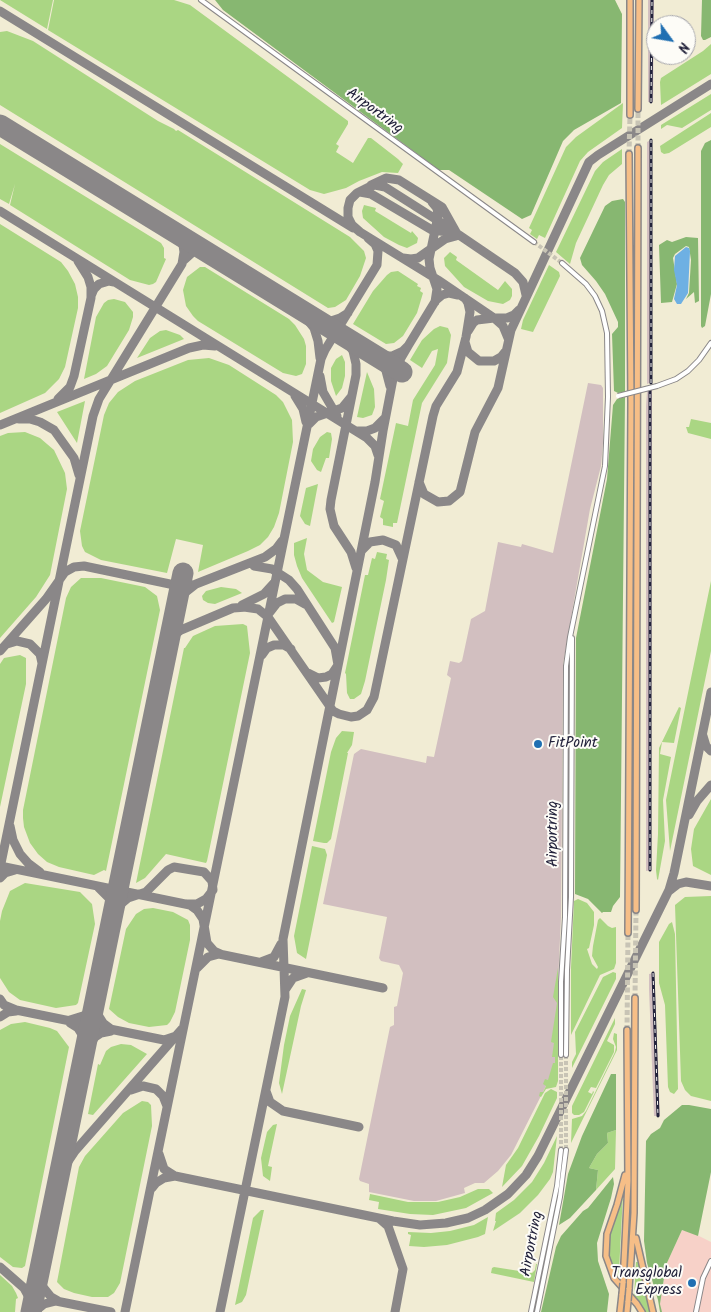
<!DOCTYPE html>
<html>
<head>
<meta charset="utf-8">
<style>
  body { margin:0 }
  #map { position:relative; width:711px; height:1312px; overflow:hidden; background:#f1ecd4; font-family:Kalam,sans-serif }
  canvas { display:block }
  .north { position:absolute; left:646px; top:15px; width:50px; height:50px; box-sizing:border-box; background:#fdfcf7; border:1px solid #a5a5ac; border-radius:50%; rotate:122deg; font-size:14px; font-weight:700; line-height:20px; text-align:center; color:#22223b }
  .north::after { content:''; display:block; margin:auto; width:18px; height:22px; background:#1f6fb2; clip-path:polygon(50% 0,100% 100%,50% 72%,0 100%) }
</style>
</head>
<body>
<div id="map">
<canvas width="711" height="1312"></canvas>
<div class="north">N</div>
</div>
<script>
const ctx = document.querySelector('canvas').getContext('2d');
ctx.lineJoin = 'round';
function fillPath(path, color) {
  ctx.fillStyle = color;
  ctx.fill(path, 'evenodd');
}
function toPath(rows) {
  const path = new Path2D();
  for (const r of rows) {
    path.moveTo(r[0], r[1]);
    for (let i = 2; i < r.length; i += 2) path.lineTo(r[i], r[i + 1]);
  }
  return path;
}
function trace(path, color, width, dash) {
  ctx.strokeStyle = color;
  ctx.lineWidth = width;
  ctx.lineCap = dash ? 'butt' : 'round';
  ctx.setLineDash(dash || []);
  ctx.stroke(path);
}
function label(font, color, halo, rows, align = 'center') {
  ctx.font = font + ' Kalam,sans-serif';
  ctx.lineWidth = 4;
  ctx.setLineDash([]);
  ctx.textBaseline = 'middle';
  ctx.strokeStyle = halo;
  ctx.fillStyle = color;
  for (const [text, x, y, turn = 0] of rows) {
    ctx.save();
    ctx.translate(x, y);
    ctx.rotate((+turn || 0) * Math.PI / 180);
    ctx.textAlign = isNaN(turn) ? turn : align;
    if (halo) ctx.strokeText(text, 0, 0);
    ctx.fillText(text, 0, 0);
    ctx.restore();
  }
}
fillPath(toPath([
  [682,1230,693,1233,711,1242,711,1312,661,1312,660,1304,666,1265]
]), '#f7d1c8');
fillPath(toPath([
  [648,0,654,0,653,102,648,102],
  [652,139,652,382,647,384,647,142],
  [588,383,601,385,603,388,603,442,601,466,590,509,563,664,561,917,557,1003,558,1066,546,1086,511,1155,498,1171,484,1183,475,1183,464,1188,465,1193,436,1201,414,1201,369,1192,369,1184,360,1181,359,1179,390,1027,394,1025,394,1007,397,1006,403,973,399,965,381,961,379,958,387,917,323,904,354,754,361,749,426,763,427,756,434,757,451,678,447,675,450,661,459,663,462,661,471,619,485,611,498,542,521,547,522,544,553,553],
  [652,389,651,870,646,871,646,406,647,391],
  [654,973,658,1065,660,1116,654,1116,649,989,649,974]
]), '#d2bfc0');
fillPath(toPath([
  [0,0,53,0,47,29],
  [54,0,174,0,190,5,348,121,348,124,336,144,339,146,336,152,353,163,368,138,371,138,398,159,403,164,398,173,382,172,359,181,346,188,324,194,310,190,48,30],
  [7,31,33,41,158,121,174,129,176,131,178,130,350,237,364,251,366,258,360,276,346,300,335,307,328,308,0,105,0,32],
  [711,44,711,74,661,105,660,82,661,78,703,51],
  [711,94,711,110,682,128,667,125,661,129,661,125],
  [623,103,622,128,588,152,580,161,545,238,539,235,537,239,530,234,532,230,529,228,566,147,576,137],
  [711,113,711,127,669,153,664,154,661,152,660,146],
  [0,144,161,243,164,248,164,258,166,259,156,282,153,284,149,285,130,280,10,205,15,184,9,204,0,199],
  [622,149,622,164,609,175,603,185,576,243,570,264,556,252,595,171,603,162],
  [364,205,376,208,375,211,411,233,412,231,418,238,417,243,407,248,399,245,384,237,363,218,362,211],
  [0,224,61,262,68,271,75,284,78,297,78,308,65,367,59,379,45,393,0,413],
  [450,252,457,257,456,260,498,290,505,281,512,289,512,296,510,300,503,304,488,301,464,287,445,266,444,258],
  [549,265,559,272,560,276,533,332,521,329,523,320],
  [200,267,205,267,289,319,295,325,304,339,306,346,306,364,302,374,296,376,283,373,198,321,193,316,186,306,183,290,187,277],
  [398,271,418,284,417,286,421,288,420,291,423,293,417,313,403,336,394,343,386,344,353,324,373,291,387,275,391,272],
  [114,299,125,302,133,312,133,317,129,330,107,366,96,374,84,379,96,317,104,303,108,300],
  [440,326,448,328,451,335,447,363,422,403,397,523,393,523,393,527,383,525,383,519,380,517,384,501,380,499,396,423,408,426,413,400,435,365,438,349,432,351,422,368,410,360,422,340,434,329],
  [166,330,180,335,184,339,137,358,150,338,160,331],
  [342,355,345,362,345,376,342,388,336,396,331,381,331,368,336,359],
  [209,358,229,365,276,395,283,402,292,420,293,442,279,513,274,527,268,537,260,545,248,551,198,572,203,545,176,539,167,573,101,560,85,552,82,546,80,531,104,415,109,403,118,392,135,381,188,360],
  [367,372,374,389,375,407,372,415,363,418,357,417],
  [85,401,77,443,57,412],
  [691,419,711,423,711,439,688,433,686,427,689,427],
  [25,432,40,438,54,450,65,473,67,489,50,575,36,597,0,638,0,436,8,433],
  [327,432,331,433,332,439,329,458,326,458,321,472,317,470,311,461,313,449,320,437],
  [318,484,310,526,305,524,300,516,306,488],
  [307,538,304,554,307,570,323,582,342,587,334,622,332,623,302,578,297,566,294,555,294,543],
  [377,552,387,554,386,559,389,560,386,580,365,681,361,694,354,699,350,699,347,693,346,674,345,673,365,575,368,575,372,558,375,559],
  [81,578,101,578,145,587,157,596,160,610,106,871,104,870,94,875,59,867,47,862,38,854,30,843,24,827,23,818,23,810,66,598,71,587],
  [711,581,711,651,670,851,666,800],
  [221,587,236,589,242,593,215,604,208,603,203,600,202,596,206,591],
  [243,624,247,626,250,653,207,861,206,863,166,854,145,878,136,883,184,648,185,648,193,636,215,626],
  [20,655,26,658,26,684,0,807,0,664,4,658],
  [679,707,681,708,674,743,662,742,660,754,671,757,663,800,665,841,658,880,657,879,656,870,658,834,659,748],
  [342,731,354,732,352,745,347,753,348,753,331,839,327,843,324,843,313,841,331,752,336,738],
  [711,799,711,875,693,866,691,849,694,829],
  [312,846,325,849,327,855,306,959,297,953,294,936],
  [25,883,80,892,92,904,95,924,78,1003,76,1005,56,1008,20,1000,9,992,0,978,0,921,2,911,10,891],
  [711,896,711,1101,691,1096,685,1090,681,1081,675,905,685,897],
  [578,899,587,903,594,912,594,925,589,948,587,949,592,964,597,969,598,967,592,956,593,946,598,920,600,918,608,926,612,928,616,927,616,963,614,969,600,975,571,1035,571,968,574,901],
  [153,908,173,912,188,920,190,925,190,940,175,1012,170,1022,167,1025,149,1027,129,1023,118,1017,109,1009,126,929,136,914,144,909],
  [672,922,675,934,678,1089,674,1094,670,1092,668,1087,665,1005,659,983,659,942,669,924],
  [558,968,558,1081,556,1087,546,1089,541,1097,539,1096,540,1092,543,1092,546,1086,543,1084,545,1079,548,1080,553,1063,555,1063,555,1057,552,1057,554,1043,551,1042,557,1003,553,997],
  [613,972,616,973,616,979,572,1068,572,1062,576,1054,575,1032,603,977],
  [302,989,306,990,301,1006,282,1094,279,1083,284,1045,290,1016],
  [615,1018,615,1024,607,1041,614,1045,614,1052,596,1088,591,1087,588,1092,592,1094,593,1091,594,1092,584,1112,579,1115,574,1115,572,1113,572,1106],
  [25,1022,50,1028,57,1031,69,1047,25,1266,22,1268,13,1267,0,1257,0,1030,11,1024],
  [614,1033,617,1034,617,1050,571,1143,572,1119,582,1116,586,1111,615,1052,616,1047,613,1039],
  [121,1044,131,1045,147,1054,93,1115,88,1114,98,1064,100,1065,106,1051,111,1047],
  [551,1089,557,1092,557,1098,539,1136,522,1166,502,1187,506,1165,518,1148,545,1093],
  [142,1101,148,1102,151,1105,152,1126,120,1283,114,1293,108,1297,92,1297,74,1293,64,1289,57,1282,79,1167,85,1156,123,1113],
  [277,1124,268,1166,272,1167,270,1181,263,1176,261,1158,267,1132,273,1125],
  [616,1130,615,1169,596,1190,598,1170,589,1168,597,1154,608,1143,607,1133],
  [557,1136,553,1172,550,1179,538,1195,520,1213,493,1231,496,1221,495,1221,496,1213,514,1200,532,1182,544,1163],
  [478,1189,489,1189,493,1193,466,1208,433,1215,410,1214,378,1209,379,1202,369,1200,370,1194,408,1202,438,1202,460,1197],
  [623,1194,619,1271,617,1278,608,1255,609,1233],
  [261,1210,264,1210,246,1295,242,1302,235,1305,253,1218],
  [488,1217,485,1234,478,1237,447,1245,424,1247,409,1246,411,1235,408,1234,408,1232,431,1233,450,1231,474,1225],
  [636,1262,638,1262,646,1289,651,1312,644,1312,634,1297],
  [536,1264,537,1264,534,1282,491,1273,492,1268,494,1267,532,1273,535,1270],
  [0,1275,12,1286,16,1293,18,1298,16,1299,15,1312,0,1312]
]), '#aad683');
fillPath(toPath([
  [215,0,615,0,622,14,621,103,574,130,563,141,531,215,522,219,449,170,439,170,223,10],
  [702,0,711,0,711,37,705,40,703,40,701,36],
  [711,140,711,294,705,326,702,328,701,326,701,151,705,143],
  [623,199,625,202,625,392,618,393,614,391,612,334,618,327,618,322,605,294,596,281,582,265,580,258,605,206,612,201],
  [686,237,698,238,699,301,695,303,694,292,686,299,689,293,691,260,689,247,686,246,675,254,673,258,677,284,672,302,661,303,659,245,667,240,672,242],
  [625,397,620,897,613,906,611,912,603,912,602,913,588,899,575,894,576,638,607,479,613,405,617,399],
  [611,1074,616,1074,616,1130,607,1133,608,1143,597,1154,589,1168,598,1170,596,1190,570,1218,559,1225,568,1174,582,1136],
  [682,1105,689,1105,711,1109,711,1172,698,1236,682,1230,666,1265,660,1304,662,1312,660,1312,658,1300,647,1263,644,1241,646,1141,651,1134,660,1128,664,1120],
  [613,1177,614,1184,611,1198,597,1243,598,1261,609,1294,607,1312,541,1312,556,1247,561,1236,583,1211,588,1208]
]), '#87b771');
fillPath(toPath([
  [686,247,689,248,690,251,688,293,681,304,677,304,674,299,677,285,674,270,675,256]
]), '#6eb0e3');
trace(toPath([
  [0,11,353,228],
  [371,185,386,178,399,180,442,207,456,232],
  [360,192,371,194,432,230,456,233],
  [432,202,437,208,438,216,429,259,430,268,437,289,435,302],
  [0,211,367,438,375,446,378,455],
  [403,258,411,259,418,258,445,239,456,236],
  [183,261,193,252,199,251,208,252],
  [91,296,94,289,99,284,109,281,114,282],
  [292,304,302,313,314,328,318,341,320,358],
  [519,310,514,315,507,318,494,318,438,280,360,232,352,225,348,217,348,208,350,200,357,193,369,187,375,185,385,187,437,220,515,273,523,282,526,295],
  [312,317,321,320,331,321,340,318,348,313],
  [468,331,473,323,477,320,494,318,503,326,508,338],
  [337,332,346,341,353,351,356,364,356,375,331,500,330,509,334,526,351,552,356,568],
  [465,342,468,352,479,361,494,361,501,357,505,352],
  [375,356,392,356,403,351,408,346,436,300,442,295,449,293,458,295],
  [375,356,385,367,390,386],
  [320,376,323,392,337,416],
  [295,396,303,409,306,422],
  [58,399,70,387,74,376,91,298,91,287,88,277,78,261],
  [19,419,30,419,40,422,54,430,74,458,79,475],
  [309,424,316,417,342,408,351,397],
  [0,425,189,348,203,345,215,346],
  [358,431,367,431,375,428,385,418],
  [419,482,424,494,438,502,449,501,460,492,475,432,498,388,511,330,589,162,598,155,711,84],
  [361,551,370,542,383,540,396,545,402,558],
  [254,566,272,569,289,580,297,589,335,648,338,665,332,674,326,677,318,678,308,673],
  [176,605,182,595,196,584,265,557,276,549,282,541],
  [242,605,264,594,274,583],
  [244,607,258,609,268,617,333,711,339,714,351,717,358,716,367,710,374,697,433,416,436,406,457,372,466,337,470,312,468,303,465,298],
  [270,612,277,603,285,599,296,599,305,604],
  [7,644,17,641,30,644,40,654,42,663],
  [168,647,173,636,181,630,233,608,247,607],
  [0,651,46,599,65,572,74,567,84,566,184,587,196,584],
  [262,655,267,648,274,645,284,645,291,649],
  [703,736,706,746,711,751],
  [689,815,697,801,711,785],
  [10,826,13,840,20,854,28,863,40,872],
  [0,866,190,905,197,910,203,919,207,943,214,951,223,955],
  [0,868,93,416,99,399,182,264,184,252,183,245,177,235,172,230],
  [0,878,5,873,15,870],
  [98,887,109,898,113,907,112,916],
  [669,891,678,884,686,882,711,886],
  [112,918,122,903,128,898,146,892,168,870,174,867,204,872,212,881,213,890,206,899,197,904,187,904],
  [261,962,274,957,281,944],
  [197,968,208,957,219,954,383,988],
  [285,990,293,978,307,973],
  [96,997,98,1015,103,1023,111,1029],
  [0,999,4,1005,16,1010,164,1040,176,1036],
  [0,1017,8,1012,16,1011],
  [70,1020,86,1015,91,1008,95,999],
  [70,1023,78,1028,83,1036,84,1051],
  [84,1053,95,1037,101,1033,111,1031],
  [131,1090,143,1086,156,1089,163,1096,167,1106],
  [266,1091,270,1102,283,1111,359,1127],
  [159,1154,164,1169,175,1176],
  [152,1188,156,1183,164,1178,175,1176,393,1221,420,1225,446,1223,468,1218,485,1210,508,1194,526,1175,538,1156,669,890,674,873,711,692],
  [56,1189,65,1166,75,1151,182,1029],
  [380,1219,388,1226,403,1269,395,1312],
  [41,1263,40,1278,43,1287,51,1297,58,1301],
  [0,1267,24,1288,30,1299,31,1312],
  [34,1312,44,1304,56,1301,111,1312],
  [125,1312,321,359,325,350,377,265,378,251,375,244,368,238],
  [220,1312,285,997,283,939,375,482,383,431,393,379,401,358,408,346]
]), '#8a8788', 9);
trace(toPath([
  [0,125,402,372],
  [31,1312,183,573]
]), '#8a8788', 21);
trace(toPath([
  [534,242,562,263],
  [566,1055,566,1150],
  [561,1150,561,1055]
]), '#c8c4b5', 4, [4, 2]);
trace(toPath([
  [638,148,638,109],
  [629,154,630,115],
  [635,998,636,910],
  [627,1030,628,933]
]), '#c8c4b5', 5, [5, 2.5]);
const minor = toPath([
  [201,0,534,242],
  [657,386,676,379,688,371,699,360,711,343],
  [561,1055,561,982,565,917,566,666,570,637,605,466,608,397,607,333,602,311,595,296,586,284,562,263],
  [566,1055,567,970,571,897,572,638],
  [531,1312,557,1186,561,1150],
  [537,1312,560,1197,566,1150],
  [696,1312,703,1278,711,1261]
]);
const highway = toPath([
  [638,109,639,0],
  [630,115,630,0],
  [636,910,638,148],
  [628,933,631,403,629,154],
  [625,1175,617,1205,607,1234,606,1256,614,1278,637,1304,642,1312],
  [636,1238,653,1312],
  [623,1283,628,1181,627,1030],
  [629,1289,634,1213,635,998],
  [620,1312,622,1294],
  [627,1312,628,1301]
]);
trace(minor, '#8a8788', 6);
trace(highway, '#8a8788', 8);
trace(minor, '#fff', 4);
trace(highway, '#f6be87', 5);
const rail = toPath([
  [651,102,652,0],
  [651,383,651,140],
  [650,870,650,390],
  [653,973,658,1116]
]);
trace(rail, '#22223b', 3);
trace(rail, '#fdfcf7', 1, [4]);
const minorBridge = toPath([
  [618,396,657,386]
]);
const highwayBridge = toPath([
  [622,1294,623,1283],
  [628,1301,629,1289]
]);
trace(minorBridge, '#8a8788', 6, []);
trace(highwayBridge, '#8a8788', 8, []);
trace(minorBridge, '#fff', 4);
trace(highwayBridge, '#f6be87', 5);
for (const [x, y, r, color] of [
  [538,744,5,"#1f6fb2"],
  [692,1283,5,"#1f6fb2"]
]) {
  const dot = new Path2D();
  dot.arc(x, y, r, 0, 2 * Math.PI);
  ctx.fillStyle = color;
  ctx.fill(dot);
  trace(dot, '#fdfcf7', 2);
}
label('15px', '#22223b', '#fdfcf7', [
  ["Airportring",374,112,36],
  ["Airportring",554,834,-90],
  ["Airportring",533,1244,-79]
]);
label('15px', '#22223b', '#fdfcf7', [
  ["FitPoint",548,744],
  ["Transglobal",682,1274,"right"],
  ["Express",682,1291,"right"]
], 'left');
</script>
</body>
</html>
